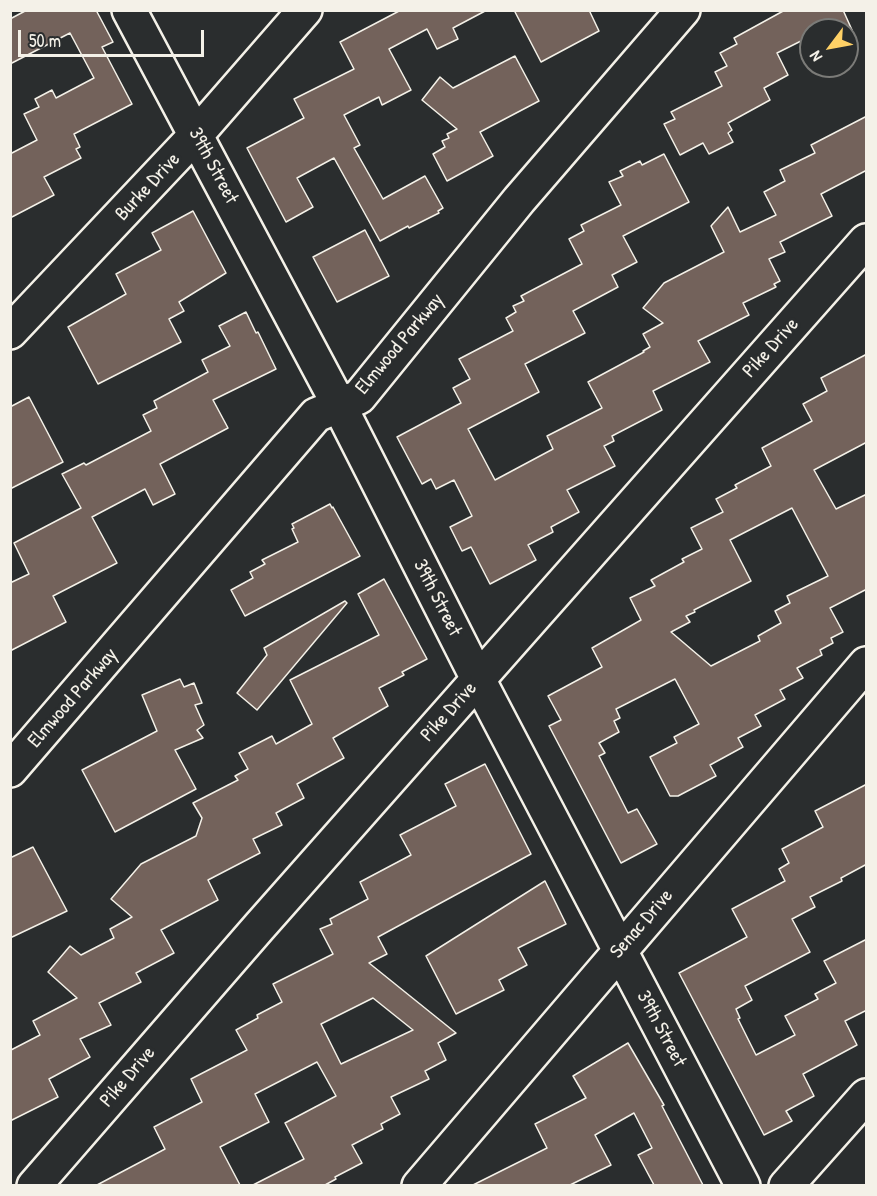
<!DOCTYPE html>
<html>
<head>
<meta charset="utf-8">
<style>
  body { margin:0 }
  #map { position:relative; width:877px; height:1196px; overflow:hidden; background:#2a2d2e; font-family:"Patrick Hand",sans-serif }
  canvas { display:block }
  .frame { position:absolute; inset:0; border:12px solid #f4f1e8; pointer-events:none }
  .north { position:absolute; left:799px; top:18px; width:60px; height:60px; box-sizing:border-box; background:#2a2d2e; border:2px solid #7b7b78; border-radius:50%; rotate:238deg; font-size:16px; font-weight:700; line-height:24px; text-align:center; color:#f4f1e8 }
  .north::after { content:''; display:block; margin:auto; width:21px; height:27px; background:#ffd166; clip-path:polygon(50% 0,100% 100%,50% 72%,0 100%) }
  .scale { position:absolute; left:18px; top:30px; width:186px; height:27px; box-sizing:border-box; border:3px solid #f4f1e8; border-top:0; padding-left:8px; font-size:18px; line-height:21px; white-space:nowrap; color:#f4f1e8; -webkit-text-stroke:4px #2a2d2e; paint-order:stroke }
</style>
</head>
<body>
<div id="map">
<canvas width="877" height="1196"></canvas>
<div class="frame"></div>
<div class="north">N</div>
<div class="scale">50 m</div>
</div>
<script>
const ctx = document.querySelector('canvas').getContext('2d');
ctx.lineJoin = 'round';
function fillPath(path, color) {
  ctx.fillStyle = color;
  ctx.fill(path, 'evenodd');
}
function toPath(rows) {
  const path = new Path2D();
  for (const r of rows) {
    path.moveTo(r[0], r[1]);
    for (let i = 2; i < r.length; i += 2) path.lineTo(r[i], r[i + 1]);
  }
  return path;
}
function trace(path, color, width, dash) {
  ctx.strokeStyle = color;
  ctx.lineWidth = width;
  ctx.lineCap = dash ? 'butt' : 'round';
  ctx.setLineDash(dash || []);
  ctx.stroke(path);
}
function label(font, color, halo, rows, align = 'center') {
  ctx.font = font + ' "Patrick Hand",sans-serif';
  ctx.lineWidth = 6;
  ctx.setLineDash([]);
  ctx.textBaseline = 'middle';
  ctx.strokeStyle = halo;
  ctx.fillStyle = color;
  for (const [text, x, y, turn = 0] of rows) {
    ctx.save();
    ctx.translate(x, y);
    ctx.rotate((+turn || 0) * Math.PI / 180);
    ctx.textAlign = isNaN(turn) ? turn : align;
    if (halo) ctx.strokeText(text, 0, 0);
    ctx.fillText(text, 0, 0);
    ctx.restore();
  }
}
const building = toPath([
  [27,10,96,10,113,42,102,47,132,104,74,134,80,147,76,149,81,158,44,177,54,195,10,218,10,154,37,140,24,114,39,107,35,99,52,90,56,98,94,78,70,33,10,64,10,19,27,10],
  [401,10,487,10,453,28,458,39,437,49,427,29,389,49,411,90,382,105,379,97,344,115,360,145,354,148,383,199,425,176,443,208,438,211,439,213,409,228,408,226,380,241,334,158,297,178,313,207,286,222,247,148,304,118,294,99,354,69,340,42,401,10],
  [514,10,589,10,599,31,541,62,514,10],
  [785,10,843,10,852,30,811,30,811,36,777,53,788,75,764,88,770,100,728,123,732,130,728,133,733,142,709,154,703,143,680,155,664,124,675,119,671,112,722,86,715,72,727,66,720,53,737,44,734,38,785,10],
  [515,56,539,101,480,132,493,156,447,181,433,154,445,147,442,141,449,138,447,134,457,129,422,100,440,77,453,88,515,56],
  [867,116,867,170,821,194,832,216,780,242,785,252,769,259,780,281,774,284,776,287,743,303,749,315,698,341,710,362,653,391,662,410,612,436,614,441,604,446,615,466,567,490,579,512,551,527,553,532,528,545,536,560,490,584,471,547,462,551,450,527,472,516,454,480,436,489,431,479,422,484,397,437,461,403,453,388,470,379,459,359,513,331,506,318,516,312,513,306,524,301,521,296,582,264,569,239,584,231,581,225,621,205,609,182,623,176,620,171,640,161,642,165,664,154,689,202,623,236,637,262,612,275,618,287,573,311,585,333,525,364,539,392,468,429,495,480,553,449,547,436,602,408,588,382,644,352,643,351,650,347,643,334,663,323,643,308,664,283,724,252,711,226,728,207,740,232,776,215,764,192,785,181,780,170,815,153,811,145,867,116],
  [193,211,226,273,179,302,184,311,169,319,181,342,98,384,68,327,126,294,116,274,161,250,152,233,193,211],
  [365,230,389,276,337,302,313,257,365,230],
  [246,312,256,333,258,332,276,369,213,400,228,428,160,464,175,494,153,505,145,489,92,517,117,563,53,596,66,622,10,651,10,583,29,574,14,543,81,508,62,474,84,463,86,465,151,431,143,415,157,408,154,401,208,372,202,360,230,346,219,326,246,312],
  [867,354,867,442,814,470,836,509,867,494,867,589,830,608,843,632,831,638,833,643,820,650,822,655,797,668,803,678,780,690,785,699,755,715,761,726,738,738,743,747,710,765,716,776,678,796,670,796,650,757,677,743,674,737,699,724,675,679,616,709,620,718,614,721,619,732,599,743,605,753,599,756,628,813,637,809,657,844,621,863,549,726,561,720,548,696,602,667,592,648,641,620,630,598,655,586,651,580,684,562,682,559,702,549,691,528,723,512,716,499,737,488,735,485,771,466,762,448,812,421,803,404,827,391,821,378,867,354],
  [792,508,828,576,787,596,790,603,775,611,781,623,758,636,760,641,711,666,671,632,690,622,686,616,695,612,694,610,751,581,730,540,792,508],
  [29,397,63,462,10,489,10,407,29,397],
  [330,504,332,508,333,507,360,556,245,616,231,590,253,578,250,572,265,564,262,560,298,542,292,529,294,528,292,524,330,504],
  [384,579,427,659,402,672,404,675,379,688,388,706,333,738,344,758,297,784,304,798,276,813,282,825,253,839,260,853,208,880,218,900,161,930,174,953,136,973,141,982,99,1003,111,1025,80,1039,90,1057,49,1079,58,1097,10,1121,11,1050,40,1035,33,1021,77,998,48,972,70,946,81,955,114,938,110,929,132,917,111,899,141,864,196,836,202,818,193,803,238,780,235,776,248,769,239,753,272,736,276,744,312,724,290,680,379,635,358,594,384,579],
  [345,601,347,603,257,710,237,693,267,655,264,648,345,601],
  [180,679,184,687,194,683,202,703,195,705,204,725,197,730,203,738,175,750,196,789,115,832,82,770,157,731,142,695,180,679],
  [485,764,531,854,378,937,387,954,369,963,456,1033,438,1043,446,1060,425,1071,429,1079,391,1097,400,1114,381,1124,383,1129,352,1145,362,1163,335,1177,336,1179,325,1185,253,1185,304,1159,285,1123,336,1096,317,1062,255,1094,269,1122,220,1147,240,1185,97,1185,165,1149,154,1127,202,1102,191,1079,247,1050,236,1030,258,1018,257,1015,282,1002,273,984,333,954,320,929,332,924,330,919,368,899,360,882,411,855,400,835,456,806,445,784,485,764],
  [373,998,413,1030,341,1064,321,1024,373,998],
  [867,784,867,864,841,878,842,881,810,897,815,907,792,919,810,952,745,986,752,1000,736,1009,740,1018,738,1019,756,1055,795,1035,785,1016,818,999,815,994,836,983,824,961,867,939,867,1010,845,1021,857,1045,803,1074,814,1096,786,1111,792,1121,764,1135,679,973,747,937,732,909,785,881,779,869,789,863,782,849,823,827,815,811,867,784],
  [33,847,67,911,10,938,10,858,33,847],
  [545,881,566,924,518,948,527,965,499,980,504,990,456,1014,426,956,545,881],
  [628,1043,664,1105,662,1106,703,1185,654,1185,638,1155,652,1148,634,1113,595,1135,611,1165,570,1185,473,1185,547,1148,535,1124,586,1098,573,1076,628,1043]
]);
fillPath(building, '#73625b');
trace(building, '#f4f1e8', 1.5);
const minor = toPath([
  [129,10,339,405,478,679,743,1186],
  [10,332,196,135,305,10],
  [10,770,316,415,359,397,519,200,683,10],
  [34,1186,259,927,866,241],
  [419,1186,866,664],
  [786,1186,866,1096]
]);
trace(minor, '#f4f1e8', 38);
trace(minor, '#2a2d2e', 33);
label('20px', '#f4f1e8', '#2a2d2e', [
  ["39th Street",213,166,62],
  ["Burke Drive",148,187,-47],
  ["Elmwood Parkway",400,344,-50],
  ["Pike Drive",771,348,-48],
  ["39th Street",437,598,63],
  ["Elmwood Parkway",73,698,-49],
  ["Pike Drive",449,712,-48],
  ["Senac Drive",642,924,-49],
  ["39th Street",661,1029,62],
  ["Pike Drive",128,1077,-49]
]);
</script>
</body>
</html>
